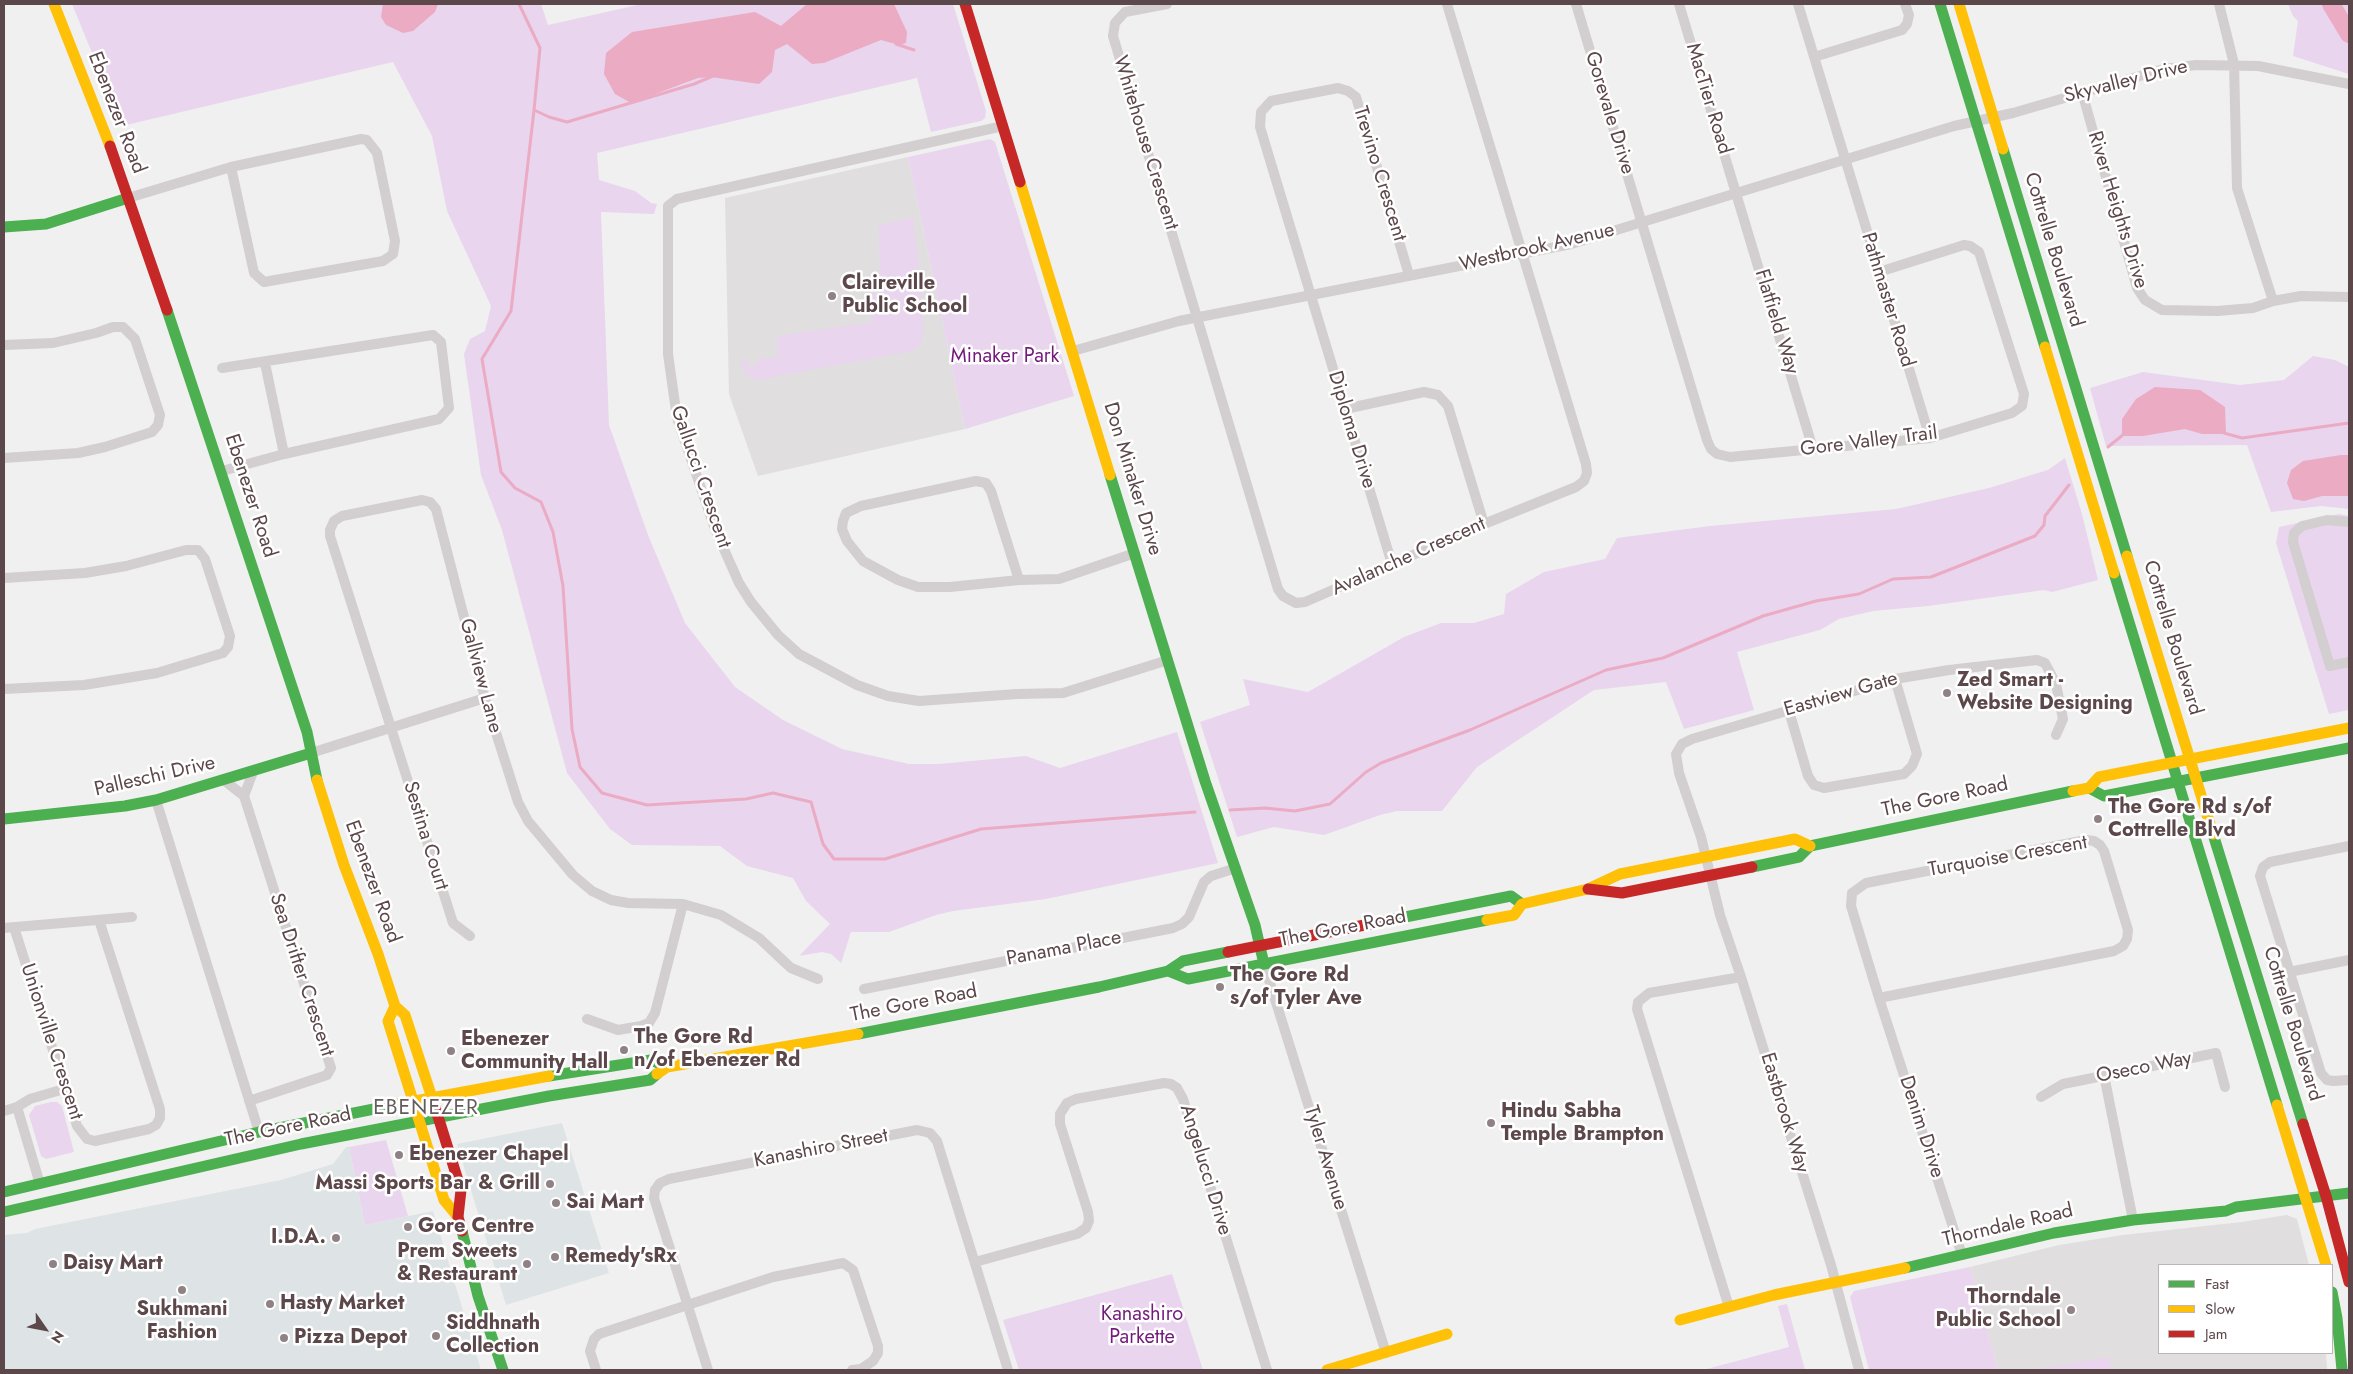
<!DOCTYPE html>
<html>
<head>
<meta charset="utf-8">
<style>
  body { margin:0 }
  #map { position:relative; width:2353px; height:1374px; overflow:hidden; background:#f0f0f0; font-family:Jost,sans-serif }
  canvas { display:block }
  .frame { position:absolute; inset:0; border:5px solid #5c474a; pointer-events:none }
  .legend { position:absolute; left:2158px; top:1264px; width:175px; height:90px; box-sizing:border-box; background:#fff; border:1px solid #beb5b7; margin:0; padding:6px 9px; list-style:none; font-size:15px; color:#5c474a }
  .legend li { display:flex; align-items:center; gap:10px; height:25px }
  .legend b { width:25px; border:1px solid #beb5b7 }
  .north { position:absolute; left:20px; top:1304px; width:50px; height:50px; -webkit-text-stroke:4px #fff; paint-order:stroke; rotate:123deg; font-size:14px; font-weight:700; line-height:20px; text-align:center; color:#5c474a }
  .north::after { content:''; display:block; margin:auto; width:18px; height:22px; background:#5c474a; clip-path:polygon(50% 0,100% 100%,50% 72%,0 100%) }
</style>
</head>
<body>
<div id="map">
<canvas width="2353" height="1374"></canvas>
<div class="frame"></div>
<ul class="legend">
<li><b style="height:6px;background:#4caf50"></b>Fast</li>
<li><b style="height:6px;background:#ffc107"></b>Slow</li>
<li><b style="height:6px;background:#c62828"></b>Jam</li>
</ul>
<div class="north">N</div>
</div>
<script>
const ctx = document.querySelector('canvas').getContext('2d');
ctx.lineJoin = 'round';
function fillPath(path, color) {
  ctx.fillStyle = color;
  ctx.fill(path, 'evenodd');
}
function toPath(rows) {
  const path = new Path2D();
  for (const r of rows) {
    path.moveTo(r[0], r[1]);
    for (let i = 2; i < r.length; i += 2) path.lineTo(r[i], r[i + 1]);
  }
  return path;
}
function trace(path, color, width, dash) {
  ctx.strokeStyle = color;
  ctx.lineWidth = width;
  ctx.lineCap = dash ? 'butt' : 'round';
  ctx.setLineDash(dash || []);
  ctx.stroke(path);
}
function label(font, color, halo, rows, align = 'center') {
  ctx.font = font + ' Jost,sans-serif';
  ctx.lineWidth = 5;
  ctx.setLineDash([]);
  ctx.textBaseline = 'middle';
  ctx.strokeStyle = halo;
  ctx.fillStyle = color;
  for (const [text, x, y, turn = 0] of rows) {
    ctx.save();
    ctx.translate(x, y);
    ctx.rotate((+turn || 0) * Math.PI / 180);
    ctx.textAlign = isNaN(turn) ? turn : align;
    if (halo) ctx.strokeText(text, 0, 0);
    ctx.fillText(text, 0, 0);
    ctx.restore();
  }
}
fillPath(toPath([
  [562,1123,609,1273,506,1305,457,1144],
  [346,1147,349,1147,365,1225,433,1211,481,1370,4,1370,4,1235,27,1233,35,1229,281,1180,333,1164]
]), '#dee4e5');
fillPath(toPath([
  [908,157,965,429,758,476,729,394,725,198],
  [2287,1215,2297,1219,2309,1265,2159,1265,2159,1353,2326,1353,2327,1370,1998,1370,1970,1267,2059,1245,2123,1235,2242,1222]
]), '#e0dede');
fillPath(toPath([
  [72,4,541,4,548,25,642,4,953,4,986,111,985,118,981,121,931,132,917,78,597,153,599,180,635,191,651,203,657,204,654,214,601,212,609,425,648,535,685,623,735,687,783,720,842,749,909,764,939,764,1026,756,1060,768,1177,732,1218,863,1046,899,953,911,936,915,889,932,851,932,841,963,831,954,822,952,799,956,830,924,806,901,793,878,747,866,720,846,632,845,610,829,567,773,502,530,481,475,464,354,470,339,485,331,491,306,447,211,432,136,393,62,122,126],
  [2288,4,2349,4,2349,74,2293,56,2298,21,2293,16],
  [990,139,995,142,1074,396,965,429,908,157],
  [913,218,920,280,923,335,920,345,912,351,757,380,746,375,740,361,747,359,748,367,757,365,758,359,778,357,777,336,873,322,870,294,880,293,879,225],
  [2313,356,2335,360,2349,367,2349,509,2321,506,2271,512,2247,445,2106,446,2090,388,2143,372,2240,385,2284,380],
  [2065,458,2082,514,2098,580,2052,592,2044,590,1928,606,1873,611,1839,619,1820,630,1737,652,1754,710,1684,729,1666,682,1594,690,1477,767,1442,811,1397,811,1380,815,1324,835,1274,827,1237,837,1200,722,1250,705,1243,679,1308,692,1404,637,1441,623,1474,623,1504,614,1506,594,1544,572,1605,559,1617,538,1710,526,1896,509,1989,488,2048,470],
  [2339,514,2349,516,2349,710,2329,714,2276,543,2279,527],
  [51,1102,57,1102,62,1106,74,1152,46,1159,41,1156,29,1115,35,1106],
  [386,1140,408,1216,365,1225,349,1147],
  [1970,1267,1998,1370,1869,1370,1850,1297,1854,1291],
  [1172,1274,1203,1370,1019,1370,1003,1320],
  [1787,1304,1805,1370,1703,1370,1789,1347,1778,1306],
  [2109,1357,2111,1370,2031,1370]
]), '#e9d5ee');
fillPath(toPath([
  [383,4,438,4,435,12,413,31,403,33,386,25,381,17],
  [807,4,894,4,907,32,906,43,899,45,881,40,824,63,812,64,787,44,775,50,772,72,759,84,711,77,698,78,631,103,615,94,604,74,606,53,632,32,755,12,781,26],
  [2155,387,2200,390,2225,407,2226,434,2202,434,2185,429,2143,436,2122,436,2122,419,2136,399],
  [2341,455,2349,455,2349,496,2322,496,2304,501,2293,499,2287,483,2291,470,2303,461]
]), '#ebabc3');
trace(toPath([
  [519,4,540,48,534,110,511,311,482,359,501,472,515,488,541,502,553,532,563,586,572,729,580,767,602,793,647,805,746,799,773,793,811,802,823,844,834,859,885,859,981,829,1195,812],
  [896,44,914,50],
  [534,110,549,117,567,122,694,84,713,76],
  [2224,433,2242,438,2349,423],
  [2108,447,2124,434],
  [1230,810,1265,808,1295,811,1330,804,1366,772,1381,763,1470,730,1606,670,1663,658,1763,616,1816,601,1859,594,1893,579,1931,577,2035,536,2044,525,2045,516,2069,485]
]), '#ebabc3', 3);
trace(toPath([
  [2331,4,2349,34]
]), '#ebabc3', 18);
trace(toPath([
  [1167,4,1125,12,1115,23,1113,36,1278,589,1283,596,1296,603,1305,602,1484,524,1576,487,1584,481,1587,473,1586,464,1447,4],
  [1576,4,1707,440,1711,449,1717,454,1730,457,1930,438,2012,413,2022,406,2024,394,1979,252,1970,246,1964,245,1879,272],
  [1679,4,1813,449],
  [1798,4,1930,438],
  [2219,4,2234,64,2237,188,2273,301],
  [1814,57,1902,30,1907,24,1909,15,1905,4],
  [2082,92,2137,288,2145,300,2162,310,2217,311,2253,308,2273,301,2301,296,2349,297],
  [1003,126,677,199,668,206,668,354,677,418,715,529,739,583,751,602,778,635,799,654,857,685,888,696,919,701,1017,694,1063,693,1168,660],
  [128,198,231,167,361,139,367,140,377,153,395,241,393,254,383,261,264,282,254,273,231,167],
  [4,345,53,343,96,333,113,327,123,327,135,339,160,415,158,425,152,432,105,447,78,453,4,458],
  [1073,351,1179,321,1571,244,1954,126,2013,113,2164,69,2196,65,2258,66,2349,84],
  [265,363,284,454],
  [222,368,433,335,441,342,449,408,439,419,284,454,222,471],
  [1345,409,1424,392,1438,395,1448,406,1484,524],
  [2349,522,2327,520,2302,526,2294,533,2293,542,2330,666,2349,662],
  [1392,564,1260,127,1261,112,1271,101,1338,88,1348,91,1356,97,1409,275],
  [4,578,85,573,126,566,186,550,198,550,205,559,230,636,228,647,223,653,157,673,84,685,4,689],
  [1019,580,991,491,986,483,976,481,861,506,846,513,843,521,842,529,847,541,863,561,898,580,918,587,950,587,1019,580,1059,579,1135,553],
  [1789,711,1808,776,1814,785,1824,788,1904,774,1912,766,1917,754,1895,679],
  [311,753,485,698],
  [225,781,244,796,331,1068,327,1075,249,1101],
  [244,796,253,772],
  [156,800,259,1132],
  [2349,846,2270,862,2263,867,2260,876,2321,1073,2327,1080,2333,1081,2349,1080],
  [14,927,77,1126,87,1139,95,1141,149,1129,156,1125,160,1118,160,1109,99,920],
  [4,928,132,917],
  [470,936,453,923,330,536,330,530,334,521,342,516,422,500,430,502,436,509,485,698,518,802,528,821,573,875,592,891,611,900,628,903,683,904,721,915,759,938,791,968,818,979],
  [1264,964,1386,1353],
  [2289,972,2349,960],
  [864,989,1173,928,1182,924,1189,917,1204,882,1211,876,1236,868],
  [1879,998,2114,951,2123,946,2127,939,2128,930,2104,851,2100,845,2094,841,2086,840,2003,856,1866,883,1852,893,1851,906,1879,998,1962,1255],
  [587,1019,618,1030,641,1026,649,1023,655,1013,683,904],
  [2104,1075,2133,1220],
  [2041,1097,2063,1084,2216,1053,2225,1087],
  [17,1107,40,1184],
  [4,1111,17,1107,30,1099,64,1089],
  [975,1262,1077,1234,1086,1228,1089,1221,1088,1212,1060,1124,1060,1114,1067,1103,1076,1099,1164,1083,1171,1084,1177,1088,1183,1099,1267,1370],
  [1729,1307,1637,1009,1638,1002,1649,993,1741,977],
  [596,1370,590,1351,594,1339,599,1334,773,1277,843,1263,853,1270,878,1346,878,1353,873,1361,861,1369,852,1370],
  [708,1370,654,1198,655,1190,660,1183,669,1179,917,1130,930,1133,937,1141,1008,1370],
  [1859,1370,1831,1265,1741,977,1720,915,1701,837,1679,773,1676,754,1682,744,1692,739,1895,679,1949,670,2037,660,2045,663,2056,684,2063,719,2056,735]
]), '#d3cecf', 10);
trace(toPath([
  [1940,4,2045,347],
  [2003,149,2127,556],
  [4,227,46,224,128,198],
  [167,310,307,732,317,780],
  [1110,475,1205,781,1255,925,1264,964],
  [2114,573,2277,1105],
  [2089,788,2104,796,2349,748],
  [4,819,125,806,156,800,311,753],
  [2213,834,2303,1124],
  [1752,867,1799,857,1810,846,2073,791],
  [1385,921,1511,896,1522,904],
  [1168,971,1188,979,1487,920],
  [858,1034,1099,987,1168,971,1183,961,1228,952],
  [549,1076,651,1060,667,1067],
  [4,1192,259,1132,399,1104],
  [4,1212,301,1144,549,1096,650,1080,657,1074],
  [462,1231,478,1296,503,1370],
  [1905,1268,2054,1233,2133,1220,2226,1211,2236,1207,2349,1193],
  [2332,1292,2337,1318,2342,1370]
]), '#4caf50', 11);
trace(toPath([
  [54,4,110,146],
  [1959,4,2003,149],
  [1020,182,1110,475],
  [2045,347,2114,573],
  [2127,556,2213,834],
  [317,780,344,865,378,954,395,1006,405,1015,435,1107],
  [2073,791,2089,788,2099,777,2349,728],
  [1487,920,1514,915,1522,904,1588,889,1620,874,1795,839,1810,846],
  [395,1006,388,1021,444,1200,458,1217],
  [657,1074,667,1067,858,1034],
  [399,1104,549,1076],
  [2277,1105,2326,1265],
  [1680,1320,1774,1295,1905,1268],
  [1327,1370,1447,1334]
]), '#ffc107', 11);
trace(toPath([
  [965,4,1020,182],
  [110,146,167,310],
  [1588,889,1622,893,1752,867],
  [1228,952,1385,921],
  [435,1107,461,1190,458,1217,462,1231],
  [2303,1124,2326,1196,2349,1282]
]), '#c62828', 11);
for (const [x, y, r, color] of [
  [832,296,5,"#908284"],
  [1947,693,5,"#908284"],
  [2098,819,5,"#908284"],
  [1220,987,5,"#908284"],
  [624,1050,5,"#908284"],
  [451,1051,5,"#908284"],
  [1491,1123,5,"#908284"],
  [399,1155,5,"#908284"],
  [550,1184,5,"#908284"],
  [556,1203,5,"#908284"],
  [408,1227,5,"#908284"],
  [336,1238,5,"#908284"],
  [555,1257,5,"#908284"],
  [53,1264,5,"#908284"],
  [527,1264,5,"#908284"],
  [182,1290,5,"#908284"],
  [270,1304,5,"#908284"],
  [2071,1310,5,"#908284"],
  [436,1336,5,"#908284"],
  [284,1338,5,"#908284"]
]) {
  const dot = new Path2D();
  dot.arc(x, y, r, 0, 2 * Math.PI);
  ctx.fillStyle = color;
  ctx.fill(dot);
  trace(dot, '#fff', 2);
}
label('20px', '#5c474a', '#fff', [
  ["Skyvalley Drive",2126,82,-14],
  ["MacTier Road",1708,99,73],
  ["Ebenezer Road",116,113,69],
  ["Gorevale Drive",1609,113,73],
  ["Whitehouse Crescent",1145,143,73],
  ["Trevino Crescent",1379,174,73],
  ["River Heights Drive",2117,210,73],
  ["Westbrook Avenue",1537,248,-13],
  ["Cottrelle Boulevard",2053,250,73],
  ["Pathmaster Road",1887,300,73],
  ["Flatfield Way",1776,322,73],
  ["Diploma Drive",1351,430,73],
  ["Gore Valley Trail",1869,442,-7],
  ["Gallucci Crescent",700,477,71],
  ["Don Minaker Drive",1132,479,73],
  ["Ebenezer Road",250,496,72],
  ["Avalanche Crescent",1409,557,-24],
  ["Cottrelle Boulevard",2172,638,73],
  ["Gallview Lane",480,676,75],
  ["Eastview Gate",1841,695,-16],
  ["Palleschi Drive",155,777,-13],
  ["The Gore Road",1945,798,-12],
  ["Sestina Court",425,836,73],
  ["Turquoise Crescent",2008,857,-10],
  ["Ebenezer Road",372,882,70],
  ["The Gore Road",1343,929,-11],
  ["Panama Place",1064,949,-11],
  ["Sea Drifter Crescent",301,975,72],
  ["The Gore Road",914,1004,-11],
  ["Cottrelle Boulevard",2292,1024,73],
  ["Unionville Crescent",51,1042,72],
  ["Oseco Way",2144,1068,-11],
  ["Eastbrook Way",1784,1113,73],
  ["Denim Drive",1921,1127,72],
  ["The Gore Road",288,1128,-12],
  ["Kanashiro Street",821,1149,-11],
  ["Tyler Avenue",1325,1158,73],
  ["Angelucci Drive",1205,1170,73],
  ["Thorndale Road",2008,1226,-13]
]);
label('bold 20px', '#5c474a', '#fff', [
  ["Claireville",842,284],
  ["Public School",842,307],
  ["Zed Smart -",1957,681],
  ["Website Designing",1957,704],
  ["The Gore Rd s/of",2108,808],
  ["Cottrelle Blvd",2108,831],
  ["The Gore Rd",1230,976],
  ["s/of Tyler Ave",1230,999],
  ["The Gore Rd",634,1038],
  ["n/of Ebenezer Rd",634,1061],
  ["Ebenezer",461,1040],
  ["Community Hall",461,1063],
  ["Hindu Sabha",1501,1112],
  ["Temple Brampton",1501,1135],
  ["Ebenezer Chapel",409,1155],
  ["Massi Sports Bar & Grill",540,1184,"right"],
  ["Sai Mart",566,1203],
  ["Gore Centre",418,1227],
  ["I.D.A.",326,1238,"right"],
  ["Prem Sweets",517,1252,"right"],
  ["& Restaurant",517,1275,"right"],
  ["Remedy'sRx",565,1257],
  ["Daisy Mart",63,1264],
  ["Thorndale",2061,1298,"right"],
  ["Public School",2061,1321,"right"],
  ["Hasty Market",280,1304],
  ["Sukhmani",182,1310,"center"],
  ["Fashion",182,1333,"center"],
  ["Siddhnath",446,1324],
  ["Collection",446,1347],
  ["Pizza Depot",294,1338]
], 'left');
label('20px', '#731a7b', '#fff', [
  ["Minaker Park",1005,357],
  ["Kanashiro",1142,1315],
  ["Parkette",1142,1338]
]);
ctx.letterSpacing = '1px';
label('21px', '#645c5c', '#fff', [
  ["EBENEZER",426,1109]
]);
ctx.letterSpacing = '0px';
</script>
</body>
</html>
